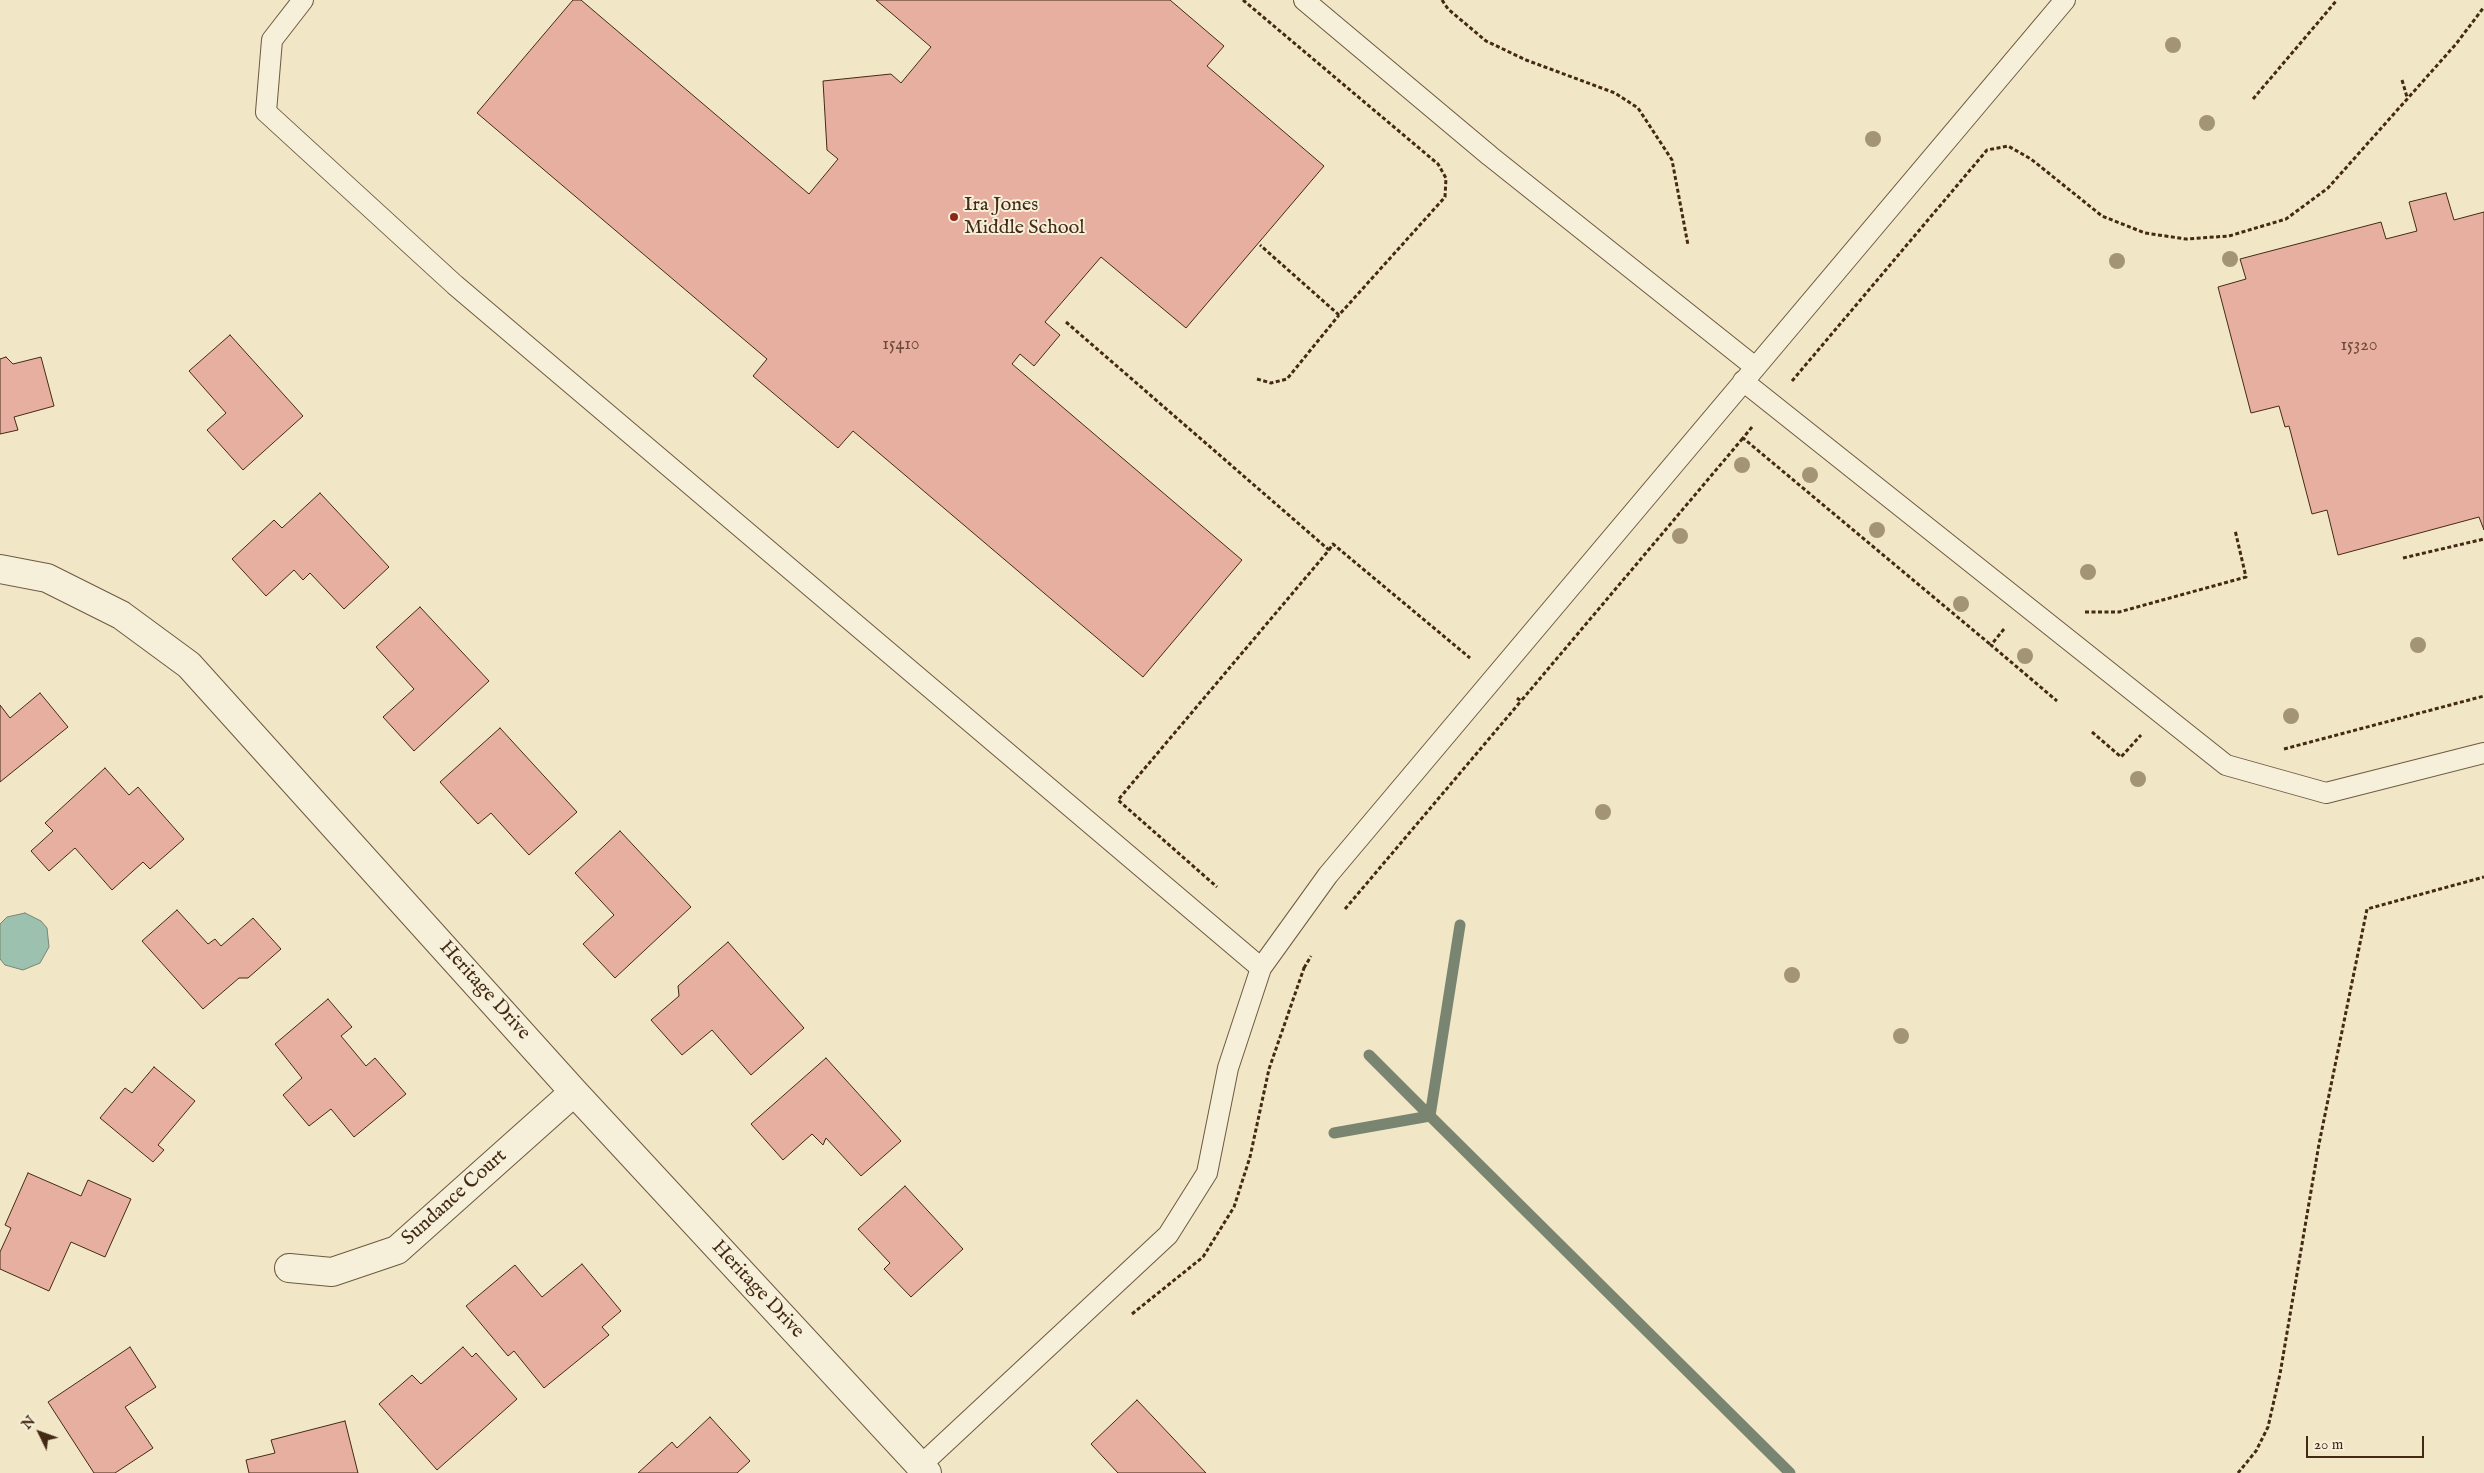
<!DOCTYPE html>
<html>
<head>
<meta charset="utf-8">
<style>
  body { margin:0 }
  #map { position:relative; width:2484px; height:1473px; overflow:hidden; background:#f1e7c6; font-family:"IM FELL English",serif }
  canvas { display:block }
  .north { position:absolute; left:15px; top:1408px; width:50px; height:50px; -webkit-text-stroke:4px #f6efda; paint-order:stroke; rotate:312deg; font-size:14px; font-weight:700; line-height:20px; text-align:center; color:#442a14 }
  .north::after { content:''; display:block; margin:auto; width:18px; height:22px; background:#442a14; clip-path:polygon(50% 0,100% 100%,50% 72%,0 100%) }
  .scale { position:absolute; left:2306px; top:1436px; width:118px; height:22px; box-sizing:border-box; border:2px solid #442a14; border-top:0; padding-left:6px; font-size:15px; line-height:18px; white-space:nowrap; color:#442a14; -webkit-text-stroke:4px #f6efda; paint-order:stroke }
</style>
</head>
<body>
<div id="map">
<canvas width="2484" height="1473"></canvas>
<div class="north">N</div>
<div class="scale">20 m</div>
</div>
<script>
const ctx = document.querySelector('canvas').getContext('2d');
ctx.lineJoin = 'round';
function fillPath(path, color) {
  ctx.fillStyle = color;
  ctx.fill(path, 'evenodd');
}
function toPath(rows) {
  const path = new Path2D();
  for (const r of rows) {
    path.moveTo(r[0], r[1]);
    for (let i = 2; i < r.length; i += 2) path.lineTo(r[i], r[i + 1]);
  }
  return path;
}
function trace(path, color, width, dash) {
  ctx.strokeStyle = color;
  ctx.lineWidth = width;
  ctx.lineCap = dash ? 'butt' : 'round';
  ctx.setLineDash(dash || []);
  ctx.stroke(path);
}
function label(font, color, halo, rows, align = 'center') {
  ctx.font = font + ' "IM FELL English",serif';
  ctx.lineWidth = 4;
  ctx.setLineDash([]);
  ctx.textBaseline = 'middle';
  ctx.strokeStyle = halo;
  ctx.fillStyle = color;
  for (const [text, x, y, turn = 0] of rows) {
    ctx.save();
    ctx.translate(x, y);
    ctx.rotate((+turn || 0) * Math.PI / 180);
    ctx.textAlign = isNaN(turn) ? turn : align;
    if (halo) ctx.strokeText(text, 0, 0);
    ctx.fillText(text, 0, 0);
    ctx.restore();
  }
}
const water = toPath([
  [25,913,41,921,47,928,49,947,40,963,23,970,5,965,0,959,0,924,7,917,25,913]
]);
fillPath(water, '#9cc1af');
trace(water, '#798571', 1);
trace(toPath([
  [1460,925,1430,1116,1790,1473],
  [1369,1055,1430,1116],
  [1334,1133,1430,1116]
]), '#798571', 11);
const building = toPath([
  [573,0,581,0,809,194,838,159,827,150,823,81,891,74,901,83,931,47,876,0,1170,0,1224,46,1207,66,1324,166,1186,328,1101,257,1045,322,1060,335,1034,366,1020,354,1012,364,1242,560,1143,677,853,431,838,448,753,376,767,359,477,113,573,0],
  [2446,193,2454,220,2484,212,2484,530,2479,517,2338,555,2327,510,2312,514,2289,426,2285,427,2279,406,2251,413,2218,287,2246,279,2240,259,2381,222,2386,239,2417,231,2409,202,2446,193],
  [230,335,303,416,243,470,207,430,226,413,189,371,230,335],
  [6,357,13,364,41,357,54,406,14,417,18,430,0,434,0,359,6,357],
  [320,493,389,567,344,609,310,573,303,580,294,570,266,596,232,559,274,520,282,528,320,493],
  [420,607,489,681,414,751,383,717,414,689,376,647,420,607],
  [40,693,68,727,0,782,0,705,10,718,40,693],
  [500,728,577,812,529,855,491,813,478,824,440,782,500,728],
  [105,768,129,795,138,787,184,839,150,869,143,862,112,890,75,848,49,871,31,851,53,831,45,823,105,768],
  [620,831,691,907,615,978,583,944,614,915,575,873,620,831],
  [177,910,208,944,215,939,221,946,253,918,281,949,248,978,239,978,203,1009,142,941,177,910],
  [728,942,804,1028,751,1075,712,1030,682,1055,651,1020,679,996,678,986,728,942],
  [328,999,352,1027,341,1036,366,1066,375,1058,406,1094,354,1137,331,1109,309,1126,283,1095,302,1078,275,1044,328,999],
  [826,1058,901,1141,861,1176,826,1138,823,1145,812,1134,783,1160,751,1124,826,1058],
  [154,1067,195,1101,158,1145,164,1150,153,1162,100,1118,125,1088,132,1093,154,1067],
  [28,1173,81,1196,88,1180,131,1199,105,1257,71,1242,49,1291,0,1269,0,1252,11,1228,5,1225,28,1173],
  [905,1186,963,1249,911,1297,884,1269,890,1263,858,1229,905,1186],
  [582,1264,621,1311,602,1327,609,1335,544,1388,514,1351,508,1356,466,1306,515,1265,542,1297,582,1264],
  [130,1347,156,1387,125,1407,153,1448,115,1473,94,1473,48,1402,130,1347],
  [463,1347,472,1357,476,1353,517,1399,437,1470,379,1404,412,1375,421,1384,463,1347],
  [1137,1400,1206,1473,1118,1473,1091,1444,1137,1400],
  [710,1417,750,1461,737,1473,638,1473,672,1442,677,1448,710,1417],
  [345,1421,358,1473,249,1473,246,1460,275,1453,271,1440,345,1421]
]);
fillPath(building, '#e7af9f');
trace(building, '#442a14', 1);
const service = toPath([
  [303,0,272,40,266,112,455,285,1261,968],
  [1304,0,1490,156,1755,367],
  [1743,381,2226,765,2326,793,2484,753],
  [920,1466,1168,1235,1207,1173,1228,1068,1261,968,1328,875,2065,0]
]);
const minor = toPath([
  [0,569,47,578,121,615,189,665,574,1092,927,1473],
  [289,1268,332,1272,397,1250,574,1092]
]);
trace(service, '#6f5940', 22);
trace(minor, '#6f5940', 30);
trace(toPath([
  [1243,0,1438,164,1446,178,1445,197,1339,315,1260,245],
  [1442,0,1448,9,1486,41,1526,60,1615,93,1638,108,1672,160,1688,245],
  [2402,80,2407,97],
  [2253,99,2337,0],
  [1066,322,1329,550,1118,800,1217,887],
  [1257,379,1271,383,1287,379,1339,315],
  [1792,381,1987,150,2008,146,2031,159,2102,216,2145,233,2186,239,2229,236,2286,219,2328,188,2456,44,2484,7],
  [1752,427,1743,438,1991,645],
  [1329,550,1333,544,1470,658],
  [2403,558,2484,539],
  [2085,612,2119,612,2246,577,2235,530],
  [2004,629,1991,645,2057,701],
  [1517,698,1521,701,1743,438],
  [2092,732,2121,757,2141,735],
  [2284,749,2484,696],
  [1345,909,1521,701],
  [1304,968,1311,956],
  [1132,1314,1203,1257,1234,1207,1250,1157,1269,1069,1304,968,1303,965],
  [2238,1473,2256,1451,2268,1427,2280,1374,2319,1144,2367,909,2484,877]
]), '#442a14', 3, [4, 2.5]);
trace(service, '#f6efda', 20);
trace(minor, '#f6efda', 28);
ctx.fillStyle = '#a39475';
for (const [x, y] of [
  [2173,45],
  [2207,123],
  [1873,139],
  [2230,259],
  [2117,261],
  [1742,465],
  [1810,475],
  [1877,530],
  [1680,536],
  [2088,572],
  [1961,604],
  [2418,645],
  [2025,656],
  [2291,716],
  [2138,779],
  [1603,812],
  [1792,975],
  [1901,1036]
]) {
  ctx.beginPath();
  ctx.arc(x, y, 8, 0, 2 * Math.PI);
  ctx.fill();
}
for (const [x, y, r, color] of [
  [954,217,5,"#8f2418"]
]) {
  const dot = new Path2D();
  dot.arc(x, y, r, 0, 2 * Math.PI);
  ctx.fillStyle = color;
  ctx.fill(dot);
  trace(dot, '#f6efda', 2);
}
label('18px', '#6d4b37', null, [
  ["15410",901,345],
  ["15320",2359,346]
]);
label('20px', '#442a14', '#f6efda', [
  ["Ira Jones",964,206],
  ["Middle School",964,229]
], 'left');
label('20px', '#442a14', '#f6efda', [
  ["Heritage Drive",484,991,48],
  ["Sundance Court",455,1198,-42],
  ["Heritage Drive",757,1290,47]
]);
</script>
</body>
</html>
